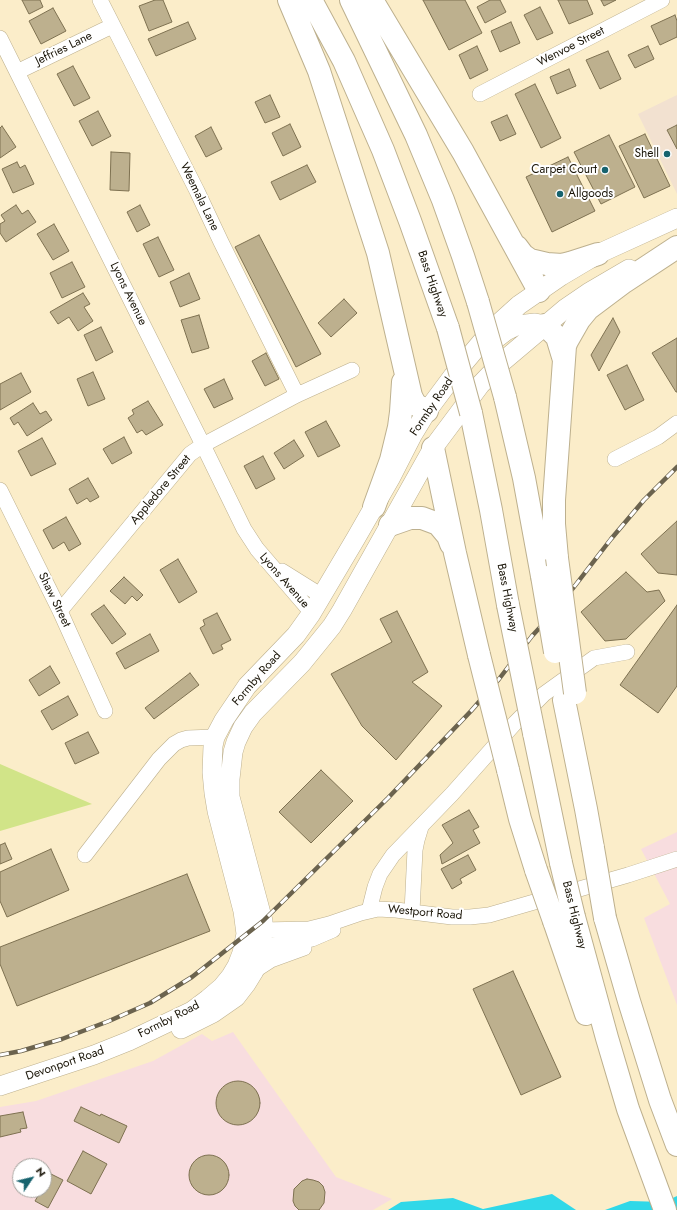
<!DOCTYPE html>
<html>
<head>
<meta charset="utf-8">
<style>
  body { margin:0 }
  #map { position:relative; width:677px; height:1210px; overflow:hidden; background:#fbedc9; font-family:Jost,sans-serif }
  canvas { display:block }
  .north { position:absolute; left:12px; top:1158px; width:40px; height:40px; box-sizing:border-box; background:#fff; border:1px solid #a3a19c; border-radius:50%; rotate:55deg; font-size:11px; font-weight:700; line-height:16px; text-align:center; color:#1a1508 }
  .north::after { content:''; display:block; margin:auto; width:14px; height:18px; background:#17636e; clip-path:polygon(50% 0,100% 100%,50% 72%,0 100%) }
</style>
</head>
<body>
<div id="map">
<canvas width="677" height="1210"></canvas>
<div class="north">N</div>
</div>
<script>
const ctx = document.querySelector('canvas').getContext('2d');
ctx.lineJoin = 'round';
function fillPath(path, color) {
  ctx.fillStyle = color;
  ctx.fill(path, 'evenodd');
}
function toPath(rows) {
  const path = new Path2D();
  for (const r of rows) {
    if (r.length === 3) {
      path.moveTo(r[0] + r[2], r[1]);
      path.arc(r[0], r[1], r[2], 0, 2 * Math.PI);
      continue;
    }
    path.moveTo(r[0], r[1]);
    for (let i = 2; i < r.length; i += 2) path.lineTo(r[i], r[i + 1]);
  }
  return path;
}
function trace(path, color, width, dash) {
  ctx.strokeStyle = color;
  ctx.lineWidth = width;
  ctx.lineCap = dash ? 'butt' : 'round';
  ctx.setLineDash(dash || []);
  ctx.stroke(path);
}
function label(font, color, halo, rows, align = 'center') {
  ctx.font = font + ' Jost,sans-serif';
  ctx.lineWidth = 4;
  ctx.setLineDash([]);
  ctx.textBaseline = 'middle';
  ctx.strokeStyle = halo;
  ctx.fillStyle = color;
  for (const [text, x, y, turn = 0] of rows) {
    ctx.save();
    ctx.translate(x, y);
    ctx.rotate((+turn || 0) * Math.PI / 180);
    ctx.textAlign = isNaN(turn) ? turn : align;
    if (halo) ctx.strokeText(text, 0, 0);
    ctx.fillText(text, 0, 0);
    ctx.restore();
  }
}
fillPath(toPath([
  [677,95,677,194,638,114]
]), '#f2e1d0');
fillPath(toPath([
  [677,832,677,1005,644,918,670,904,641,849],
  [233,1032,336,1177,392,1199,373,1210,0,1210,0,1107,36,1101,153,1061,202,1034,212,1041],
  [20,1166,44,1166,44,1190,20,1190]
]), '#f8dddf');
fillPath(toPath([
  [0,764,92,804,0,831]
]), '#d1e488');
fillPath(toPath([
  [552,1194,576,1210,388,1210,401,1202,453,1198,483,1209],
  [677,1196,677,1210,605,1210,630,1201,664,1202]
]), '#30d8e8');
const building = toPath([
  [22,0,40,0,43,7,29,14,22,0],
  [155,0,163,0,172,22,149,31,139,6,155,0],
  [423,0,465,0,482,33,449,50,423,0],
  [490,0,500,0,506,12,485,23,477,7,490,0],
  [558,0,587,0,593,14,569,24,558,0],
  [601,0,616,0,604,6,601,0],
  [540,7,553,33,537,40,524,15,540,7],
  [53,8,66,31,41,44,29,21,53,8],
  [675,15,677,21,677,37,660,45,651,26,675,15],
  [188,22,196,39,156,56,148,39,188,22],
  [511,22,520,43,500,52,491,31,511,22],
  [477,46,488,70,470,79,459,55,477,46],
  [648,46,654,59,635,68,628,55,648,46],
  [608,51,621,79,600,89,586,60,608,51],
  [73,66,90,98,74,106,57,74,73,66],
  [569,69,576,86,557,94,550,77,569,69],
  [535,84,561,138,541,148,515,94,535,84],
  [270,95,280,117,265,123,255,102,270,95],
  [98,111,111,136,92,146,79,121,98,111],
  [507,115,516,134,500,141,491,122,507,115],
  [290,124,301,147,283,156,272,133,290,124],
  [677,125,677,149,667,130,677,125],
  [2,126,16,147,0,158,0,128,2,126],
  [211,127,222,149,206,157,195,136,211,127],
  [645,134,670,186,644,198,619,146,645,134],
  [609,135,635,187,601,204,574,152,609,135],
  [111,152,130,153,129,191,110,190,111,152],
  [568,157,595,211,552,232,526,177,568,157],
  [17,162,20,168,25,165,34,184,13,193,2,169,17,162],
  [307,165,316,182,280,200,271,182,307,165],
  [16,205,22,214,28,210,36,222,6,242,0,233,0,224,5,221,1,215,16,205],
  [140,205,150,225,137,232,127,212,140,205],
  [54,224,69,251,53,260,37,234,54,224],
  [259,235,321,354,296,367,235,247,259,235],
  [158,237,174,270,159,277,143,244,158,237],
  [72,262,85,287,62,298,50,273,72,262],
  [189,273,200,299,180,307,170,282,189,273],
  [83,293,90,304,84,307,93,321,78,331,69,317,58,324,50,312,83,293],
  [344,299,357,313,331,337,318,323,344,299],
  [199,315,209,348,192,353,181,320,199,315],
  [613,318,620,332,599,371,591,355,613,318],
  [101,327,113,352,96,361,84,335,101,327],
  [677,338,677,392,676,392,652,353,677,338],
  [266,353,279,379,265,386,252,361,266,353],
  [627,365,644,400,625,410,607,375,627,365],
  [93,372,105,399,88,406,77,379,93,372],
  [21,373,31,392,0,410,0,384,21,373],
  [224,379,233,399,214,408,204,389,224,379],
  [148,401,163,425,146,435,142,430,137,433,128,418,134,414,132,410,148,401],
  [33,403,40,414,46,411,52,420,27,436,18,422,14,425,10,418,33,403],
  [326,421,340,446,318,457,305,432,326,421],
  [124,437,132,453,112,464,103,449,124,437],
  [42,438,56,464,31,476,18,451,42,438],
  [294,440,304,456,284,469,274,453,294,440],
  [263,456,275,479,256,489,244,466,263,456],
  [88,478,99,497,90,502,87,498,77,504,69,489,88,478],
  [66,517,81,544,69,551,64,542,53,549,43,530,66,517],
  [677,521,677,575,658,573,641,554,677,521],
  [178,559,197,592,179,603,160,570,178,559],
  [626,572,647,592,659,590,665,601,626,639,605,641,581,612,626,572],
  [124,577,143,595,137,601,132,596,125,604,110,591,124,577],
  [104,605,126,634,112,644,91,614,104,605],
  [677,605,677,686,658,713,620,685,677,605],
  [397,611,428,672,412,682,442,706,396,760,362,726,331,674,392,642,380,619,397,611],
  [217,613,231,640,221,645,223,649,213,654,200,628,205,625,203,620,217,613],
  [150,634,159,651,125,669,116,653,150,634],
  [50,666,60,683,39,696,29,680,50,666],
  [190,673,199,685,154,719,145,708,190,673],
  [68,696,78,715,52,730,41,711,68,696],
  [88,732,99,753,75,764,65,743,88,732],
  [321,770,353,801,311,843,279,812,321,770],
  [469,810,479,827,473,830,480,843,442,864,440,855,453,843,442,825,469,810],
  [5,843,12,859,0,864,0,845,5,843],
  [51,849,69,890,7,917,0,901,0,872,51,849],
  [468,855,476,870,460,879,462,883,452,889,441,869,468,855],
  [187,874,210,931,17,1006,0,964,0,947,187,874],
  [513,971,561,1077,521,1095,473,989,513,971],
  [238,1103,22],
  [81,1107,100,1116,101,1114,127,1126,119,1143,74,1121,81,1107],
  [23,1112,27,1128,20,1129,21,1132,0,1137,0,1116,23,1112],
  [83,1151,107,1164,91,1194,67,1181,83,1151],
  [209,1175,20],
  [49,1173,63,1180,48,1208,35,1201,39,1194,31,1190,44,1190,44,1182,49,1173],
  [307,1179,313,1180,319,1182,323,1186,325,1192,324,1203,319,1210,299,1210,295,1206,293,1201,294,1189,302,1181,307,1179]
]);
fillPath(building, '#bdb08e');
trace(building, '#7e7151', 1);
const minor = toPath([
  [100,0,197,191,221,242,297,395],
  [0,38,203,445,244,529,257,549,312,613],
  [17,72,112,26],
  [480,94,662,0],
  [615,459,658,437,677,423],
  [0,490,60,611,105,711],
  [282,571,322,596],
  [60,611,190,454,203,445,297,395,352,370],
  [85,855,159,759,174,744,181,740,188,738,215,737],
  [369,911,375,887,380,874,393,855,452,794,515,723,544,694,594,658,627,652],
  [412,912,415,850,417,840,421,827],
  [253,934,263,930,309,929,329,924,361,913,378,909,396,910,452,917,470,917,489,915,628,875,677,859],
  [251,944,261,946,296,943,312,939,333,930],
  [254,971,271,960,304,948]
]);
const major = toPath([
  [493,341,506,331,518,325,535,323,545,325],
  [181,1029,213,1013,236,997,246,984,254,971,260,955,263,930,263,921,230,797,230,779,233,752,236,742,243,727,253,713,302,663,332,626,342,610,433,448,480,385,502,362,566,308,588,293,629,269],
  [0,1086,94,1055,129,1041,192,1011,208,999,222,987,231,976,237,966,242,953,246,934,243,911,217,811,214,793,212,772,213,746,215,737,224,720,247,686,296,635,311,614,356,538,391,477,413,434,427,411,453,376,484,339,498,324,519,305,561,276,598,254,677,218]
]);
const highway = toPath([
  [289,0,319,71,378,253,411,396,415,404,427,411],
  [311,0,344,61,383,150,410,221,448,328],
  [351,0,416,135,443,200,463,256,478,302],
  [372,0,463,152,539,291],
  [517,247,523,255,530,260,547,264,562,265,570,263,598,254],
  [545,325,557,337,564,360,554,500,554,524,557,558],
  [564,360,565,346,567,341,579,320,588,309,624,282,677,247],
  [505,397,524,478,542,576],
  [471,413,491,510,508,605],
  [433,448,455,553,479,655],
  [374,507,391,460,399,427,401,412,403,382],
  [390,525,410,518,422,518,438,524,448,536,451,544],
  [564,700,586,809,593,848],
  [534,733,561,863],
  [508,770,520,819,536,870],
  [574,917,607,1038,628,1109,665,1210],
  [605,918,629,1001,660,1100,677,1145],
  [554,921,586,1014]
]);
trace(minor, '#bdb08e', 16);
trace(major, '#bdb08e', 20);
trace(highway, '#bdb08e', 24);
trace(minor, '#fff', 15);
trace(major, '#fff', 19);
trace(highway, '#fff', 22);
const rail = toPath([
  [0,1055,21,1051,62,1039,109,1021,150,1003,192,977,263,921,388,798,471,711,499,679,532,636,557,609,611,539,644,500,677,467]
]);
trace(rail, '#6b634e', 4.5);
trace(rail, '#fff', 3, [9]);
const highwayBridge = toPath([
  [478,302,505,397],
  [448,328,471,413],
  [557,558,575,693],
  [542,576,555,652],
  [508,605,534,733],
  [479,655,508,770],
  [593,848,605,918],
  [561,863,574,917],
  [536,870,554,921]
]);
trace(highwayBridge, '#bdb08e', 24, []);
trace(highwayBridge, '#fff', 22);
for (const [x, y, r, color] of [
  [667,154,4,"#17636e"],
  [605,170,4,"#17636e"],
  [560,194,4,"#17636e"]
]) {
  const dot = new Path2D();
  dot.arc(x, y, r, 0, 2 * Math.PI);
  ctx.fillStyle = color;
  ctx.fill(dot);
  trace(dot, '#fff', 1.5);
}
label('12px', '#1a1508', '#fff', [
  ["Wenvoe Street",571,47,-27],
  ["Jeffries Lane",64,49,-26],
  ["Weemala Lane",199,197,64],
  ["Bass Highway",432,284,71],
  ["Lyons Avenue",128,294,64],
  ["Formby Road",432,407,-56],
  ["Appledore Street",161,490,-50],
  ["Lyons Avenue",284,581,49],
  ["Bass Highway",507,598,79],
  ["Shaw Street",54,600,64],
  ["Formby Road",257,679,-49],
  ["Westport Road",425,913,5],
  ["Bass Highway",574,915,76],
  ["Formby Road",169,1020,-27],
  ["Devonport Road",65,1064,-19]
]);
label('12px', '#1a1508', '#fff', [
  ["Shell",659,154],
  ["Carpet Court",597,170],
  ["Allgoods",568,194,"left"]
], 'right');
</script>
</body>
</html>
